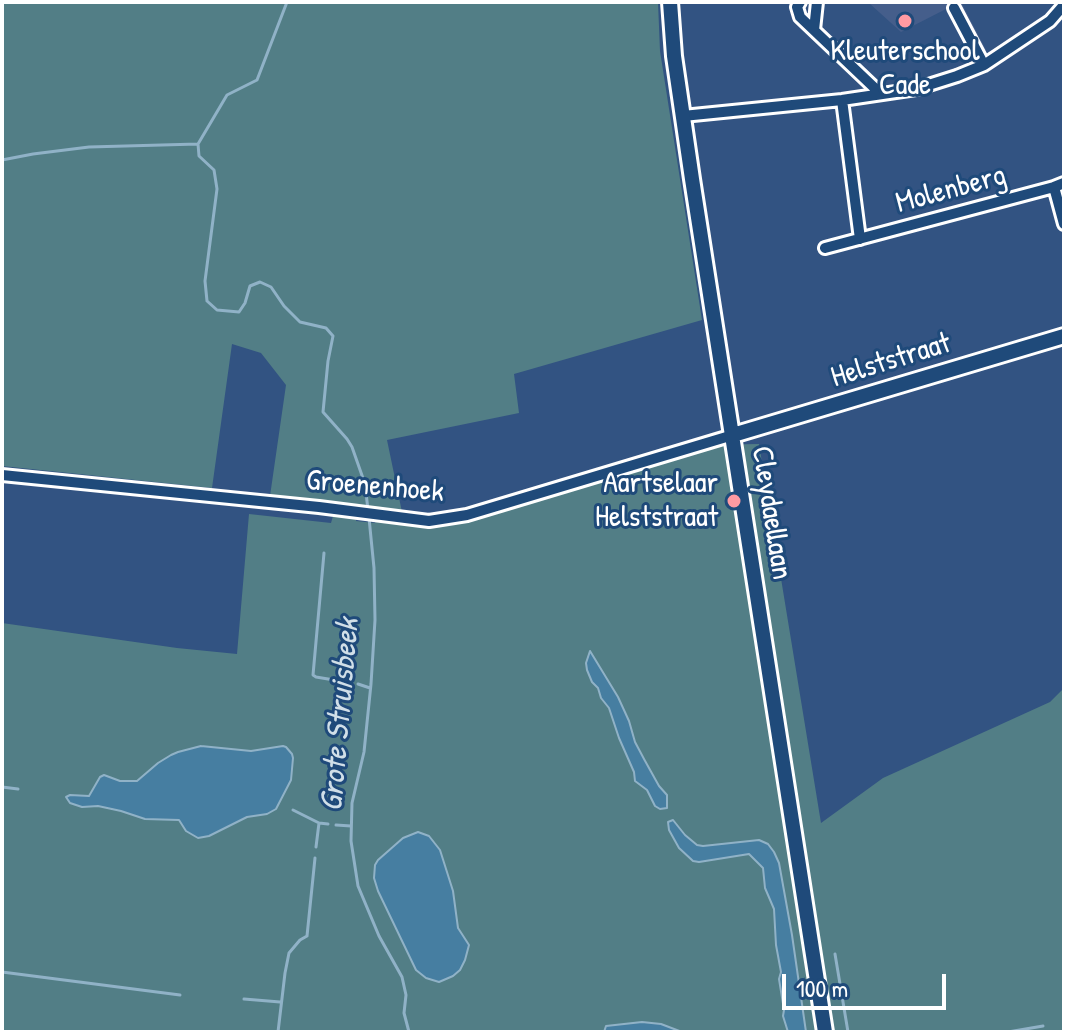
<!DOCTYPE html>
<html>
<head>
<meta charset="utf-8">
<style>
  body { margin:0 }
  #map { position:relative; width:1066px; height:1034px; overflow:hidden; background:#325382; font-family:"Patrick Hand",sans-serif }
  canvas { display:block }
  .frame { position:absolute; inset:0; border:4px solid #fff; pointer-events:none }
  .scale { position:absolute; left:782px; top:974px; width:164px; height:36px; box-sizing:border-box; border:4px solid #fff; border-top:0; padding-left:10px; font-size:24px; line-height:28px; white-space:nowrap; color:#fff; -webkit-text-stroke:6px #1f4a7a; paint-order:stroke }
</style>
</head>
<body>
<div id="map">
<canvas width="1066" height="1034"></canvas>
<div class="frame"></div>
<div class="scale">100 m</div>
</div>
<script>
const ctx = document.querySelector('canvas').getContext('2d');
ctx.lineJoin = 'round';
function fillPath(path, color) {
  ctx.fillStyle = color;
  ctx.fill(path, 'evenodd');
}
function toPath(rows) {
  const path = new Path2D();
  for (const r of rows) {
    path.moveTo(r[0], r[1]);
    for (let i = 2; i < r.length; i += 2) path.lineTo(r[i], r[i + 1]);
  }
  return path;
}
function trace(path, color, width, dash) {
  ctx.strokeStyle = color;
  ctx.lineWidth = width;
  ctx.lineCap = dash ? 'butt' : 'round';
  ctx.setLineDash(dash || []);
  ctx.stroke(path);
}
function label(font, color, halo, rows, align = 'center') {
  ctx.font = font + ' "Patrick Hand",sans-serif';
  ctx.lineWidth = 6;
  ctx.setLineDash([]);
  ctx.textBaseline = 'middle';
  ctx.strokeStyle = halo;
  ctx.fillStyle = color;
  for (const [text, x, y, turn = 0] of rows) {
    ctx.save();
    ctx.translate(x, y);
    ctx.rotate((+turn || 0) * Math.PI / 180);
    ctx.textAlign = isNaN(turn) ? turn : align;
    if (halo) ctx.strokeText(text, 0, 0);
    ctx.fillText(text, 0, 0);
    ctx.restore();
  }
}
fillPath(toPath([
  [870,2,961,2,986,50,972,57,946,9,901,32,869,3]
]), '#455e8b');
fillPath(toPath([
  [2,2,658,2,660,51,702,320,514,374,519,413,387,440,402,512,270,496,286,385,261,353,232,344,212,488,2,466],
  [759,444,821,823,883,778,1050,702,1064,688,1064,1032,2,1032,2,623,177,648,237,654,249,514,331,523,333,516,356,518,356,521,375,523,376,520,427,525,454,523,469,521,707,445]
]), '#527e86');
const water = toPath([
  [590,651,618,697,629,721,635,742,644,759,659,786,667,795,667,808,660,809,655,806,647,790,635,781,634,772,619,738,609,708,601,698,598,688,592,682,587,670,586,663,590,651],
  [201,746,251,751,283,746,286,747,292,754,293,758,291,780,276,809,267,814,247,817,209,836,198,838,186,831,179,820,145,819,121,811,98,806,82,807,70,803,66,797,70,795,89,796,100,777,104,775,120,781,137,781,158,763,171,755,178,752,201,746],
  [673,820,685,835,697,845,703,846,759,840,768,844,774,852,779,863,792,935,806,1032,788,1032,783,1016,784,1010,779,979,781,972,776,945,774,909,765,888,763,868,749,854,699,862,693,861,679,848,669,830,668,822,673,820],
  [418,832,429,836,440,850,453,891,458,928,469,945,465,960,460,970,453,976,439,982,426,978,416,970,378,891,374,878,375,865,378,860,403,838,418,832],
  [642,1022,661,1024,682,1032,604,1032,606,1026,642,1022]
]);
fillPath(water, '#467ea1');
trace(water, '#90b2c7', 2);
trace(toPath([
  [287,2,257,80,227,95,198,144,199,156,214,170,217,189,205,281,207,301,217,310,239,312,245,303,250,286,260,282,271,287,284,306,300,322,326,328,333,336,328,361,323,412,347,439,352,447,365,484,368,510],
  [2,160,33,154,89,147,198,144],
  [369,518,374,568,375,620,371,684,364,752,352,803,351,841,358,886,379,936,402,977,406,995,404,1013,409,1032],
  [324,553,313,675,316,677,352,683],
  [358,684,370,688],
  [2,787,18,789],
  [293,810,319,823,328,824],
  [336,825,351,826],
  [316,847,319,823],
  [835,954,848,1032],
  [2,972,180,995],
  [244,999,280,1002],
  [278,1032,285,973,289,953,300,940,307,936,315,858],
  [1008,1032,1043,1026]
]), '#90b2c7', 3);
const street = toPath([
  [800,2,797,7,800,17,880,93],
  [954,8,984,65],
  [814,30,817,2],
  [842,100,860,239],
  [683,116,842,100,916,89,957,76,984,65,1050,21,1064,5],
  [1064,183,1054,187,1064,224],
  [825,248,1054,187],
  [2,475,319,507,429,521,467,515,733,435]
]);
const secondary = toPath([
  [670,2,674,56,692,179,825,1032],
  [733,435,1064,336]
]);
trace(street, '#fff', 16);
trace(secondary, '#fff', 20);
trace(street, '#1f4a7a', 10);
trace(secondary, '#1f4a7a', 14);
for (const [x, y, r, color] of [
  [905,21,8,"#ff9aa2"],
  [734,501,8,"#ff9aa2"]
]) {
  const dot = new Path2D();
  dot.arc(x, y, r, 0, 2 * Math.PI);
  ctx.fillStyle = color;
  ctx.fill(dot);
  trace(dot, '#1f4a7a', 3);
}
label('30px', '#fff', '#1f4a7a', [
  ["Kleuterschool",905,52],
  ["Cade",905,86],
  ["Aartselaar",718,484,"right"],
  ["Helststraat",718,518,"right"]
]);
label('30px', '#fff', '#1f4a7a', [
  ["Molenberg",951,190,-15],
  ["Helststraat",891,361,-17],
  ["Groenenhoek",375,487,5],
  ["Cleydaellaan",771,513,81]
]);
label('italic 32px', '#d1dfe8', '#1f4a7a', [
  ["Grote Struisbeek",341,715,-85]
]);
</script>
</body>
</html>
